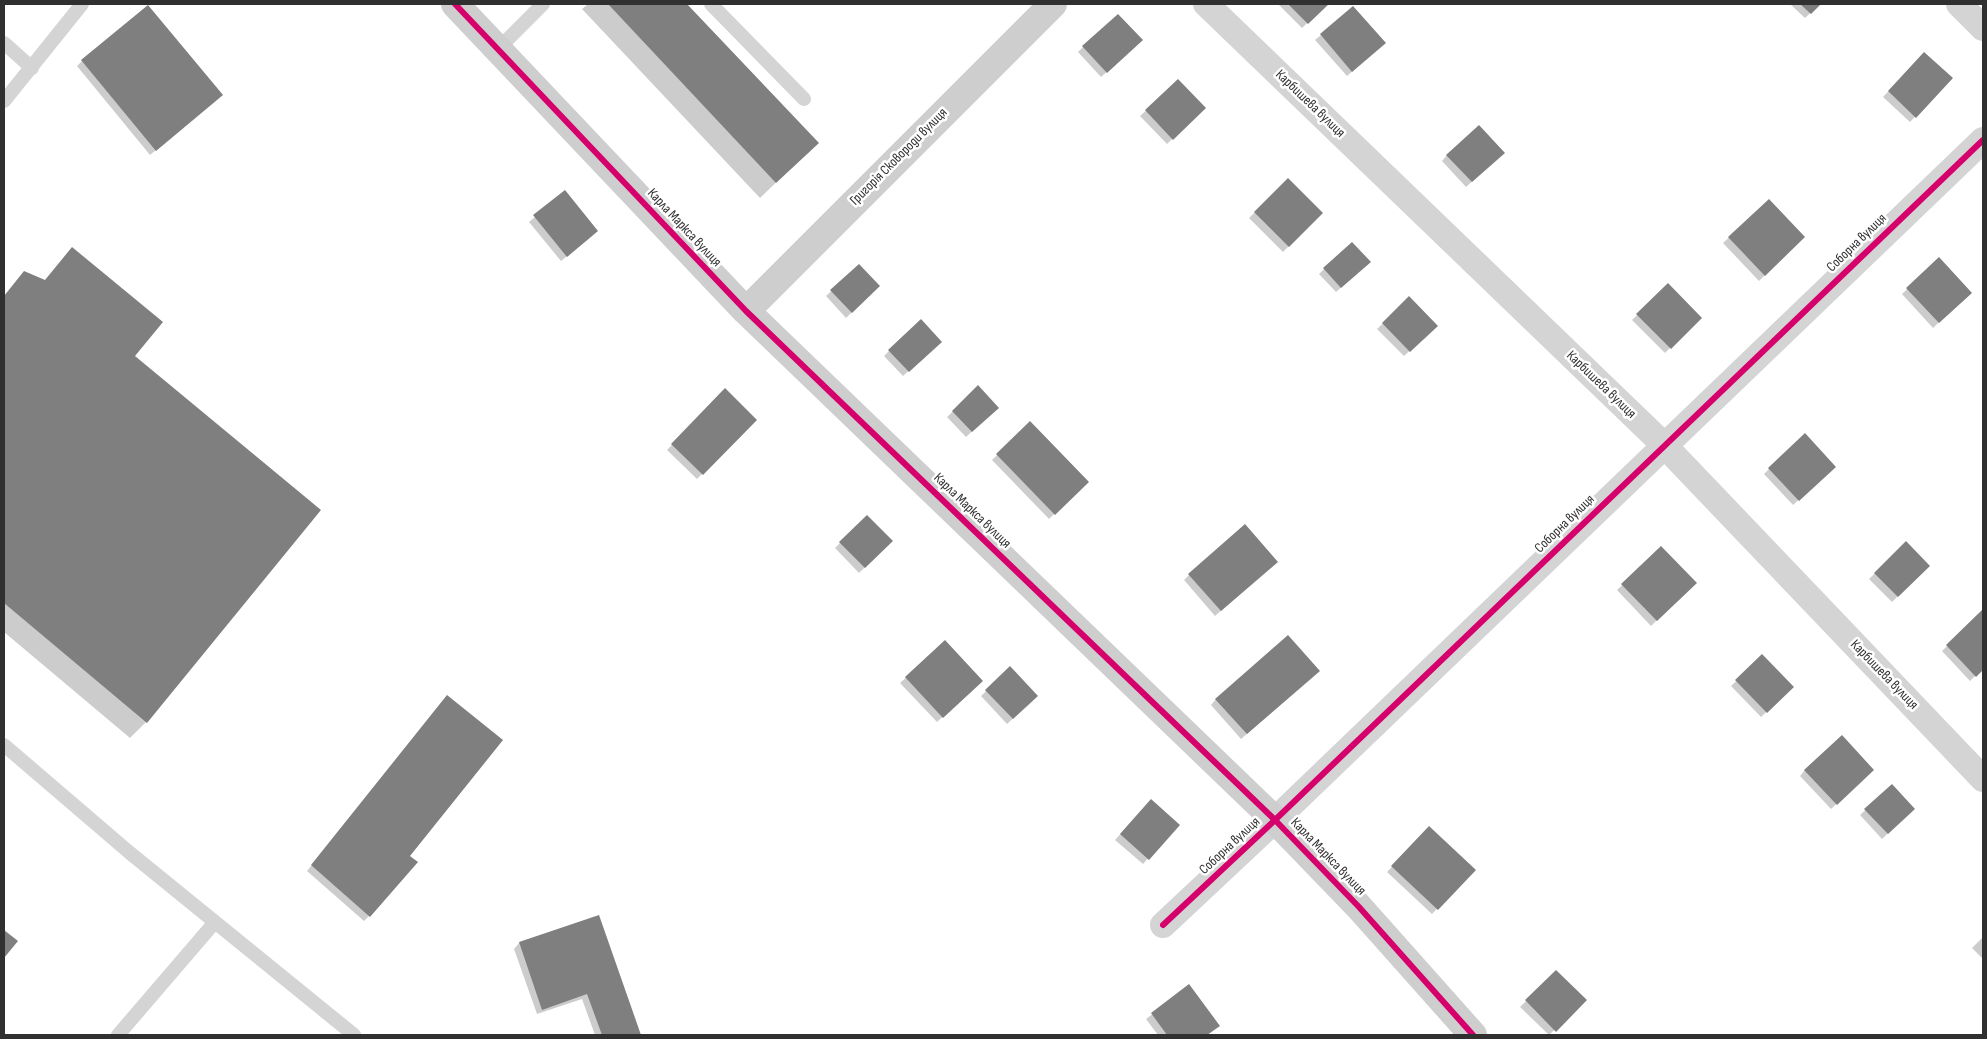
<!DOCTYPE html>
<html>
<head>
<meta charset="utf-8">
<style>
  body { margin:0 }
  #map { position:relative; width:1987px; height:1039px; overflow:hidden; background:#fff; font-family:"Sofia Sans Condensed",sans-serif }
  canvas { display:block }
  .frame { position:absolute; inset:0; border:5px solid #303030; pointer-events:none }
</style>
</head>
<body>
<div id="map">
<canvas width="1987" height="1039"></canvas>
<div class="frame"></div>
</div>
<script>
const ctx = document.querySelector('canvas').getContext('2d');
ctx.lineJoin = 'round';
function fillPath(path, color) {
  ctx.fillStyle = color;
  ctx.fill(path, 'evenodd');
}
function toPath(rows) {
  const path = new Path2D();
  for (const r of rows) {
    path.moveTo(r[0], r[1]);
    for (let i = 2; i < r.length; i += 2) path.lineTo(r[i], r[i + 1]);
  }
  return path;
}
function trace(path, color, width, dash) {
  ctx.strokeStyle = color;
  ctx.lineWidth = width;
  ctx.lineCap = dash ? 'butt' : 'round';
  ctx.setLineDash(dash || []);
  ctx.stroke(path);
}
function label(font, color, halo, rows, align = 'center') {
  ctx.font = font + ' "Sofia Sans Condensed",sans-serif';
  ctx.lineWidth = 5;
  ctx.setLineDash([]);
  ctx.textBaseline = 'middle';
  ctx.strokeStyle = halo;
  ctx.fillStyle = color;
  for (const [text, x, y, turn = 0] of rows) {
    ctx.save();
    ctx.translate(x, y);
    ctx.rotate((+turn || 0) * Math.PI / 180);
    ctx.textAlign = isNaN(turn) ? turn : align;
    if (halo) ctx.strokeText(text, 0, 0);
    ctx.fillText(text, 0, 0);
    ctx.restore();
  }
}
fillPath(toPath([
  [588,4,685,4,817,143,760,198,582,9],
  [1278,4,1327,4,1302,28],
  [1790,4,1820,4,1805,18],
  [1353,8,1379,48,1347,76,1315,40],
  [1136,46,1101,77,1078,52,1083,47],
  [1924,54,1951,79,1910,122,1883,97],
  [82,61,216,100,150,155,77,66],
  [1178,81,1204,108,1167,144,1140,116],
  [1447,155,1498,158,1466,187,1442,161],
  [1288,180,1322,213,1283,252,1249,218],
  [565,191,592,236,561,261,529,222],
  [1769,200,1804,237,1759,281,1723,243],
  [1939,259,1970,293,1933,328,1902,294],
  [859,265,879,286,846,318,826,296],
  [1364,267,1336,292,1319,274,1324,269],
  [19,278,133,356,146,722,130,738,4,632,4,297],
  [1668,285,1700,318,1665,353,1632,320],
  [1409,298,1436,326,1404,356,1377,329],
  [935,347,903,376,884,356,889,351],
  [978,387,992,413,966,437,947,417],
  [725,390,756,420,697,479,667,450],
  [1030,423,1087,482,1049,519,992,460],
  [1835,466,1793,505,1764,474,1769,469],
  [867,516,892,541,859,573,835,548],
  [1906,543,1928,566,1892,602,1869,579],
  [1661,548,1695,583,1651,626,1617,590],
  [1271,567,1215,616,1184,580,1189,575],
  [1982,612,1983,668,1970,681,1942,651],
  [945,642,976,686,937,722,900,683],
  [1762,656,1792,687,1761,717,1731,686],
  [1010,668,1032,701,1007,724,981,696],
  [1313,676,1241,739,1211,705,1216,699],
  [442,702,369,916,364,921,307,871],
  [1805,770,1873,770,1831,809,1800,776],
  [1892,785,1908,814,1882,839,1860,815],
  [1146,806,1178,825,1143,864,1115,840],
  [1429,828,1474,870,1432,914,1387,872],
  [598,917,639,1035,595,1035,582,999,537,1014,514,949,519,943],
  [1983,937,1983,959,1972,948],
  [1556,972,1585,1001,1549,1035,1520,1007],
  [1189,986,1213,1031,1207,1035,1158,1035,1146,1019]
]), '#0003');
fillPath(toPath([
  [608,4,687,4,819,143,776,183],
  [1288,4,1329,4,1308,24],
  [1800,4,1821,4,1811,14],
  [148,5,223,95,156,151,81,60],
  [1353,6,1386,43,1352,72,1320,34],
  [1118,14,1143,40,1107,73,1082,46],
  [1924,52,1953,78,1916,118,1888,91],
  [1178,79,1206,108,1173,140,1145,110],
  [1479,125,1505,153,1472,182,1446,155],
  [1288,178,1323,213,1289,247,1254,212],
  [565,190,598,231,567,257,533,215],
  [1769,199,1805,237,1765,276,1728,237],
  [1352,242,1371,262,1341,288,1323,268],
  [72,247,163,322,135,356,321,510,147,723,4,603,4,296,24,271,45,280],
  [1939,257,1972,293,1939,323,1906,288],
  [859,264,880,286,852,313,830,290],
  [1668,283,1702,318,1671,349,1636,314],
  [1409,296,1438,326,1410,352,1382,323],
  [921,319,942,342,909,372,888,350],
  [978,385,999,408,972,432,952,411],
  [725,388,757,420,703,475,671,444],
  [1030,421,1089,482,1055,515,996,454],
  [1805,433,1836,467,1799,501,1768,468],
  [867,515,893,541,865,568,839,542],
  [1245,524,1278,562,1221,611,1188,574],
  [1906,541,1930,566,1898,597,1874,573],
  [1661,546,1697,583,1657,621,1621,584],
  [1982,610,1983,670,1976,677,1946,645],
  [1288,635,1320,671,1247,734,1215,699],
  [945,640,983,681,943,718,905,677],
  [1762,654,1794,687,1767,713,1735,680],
  [1010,666,1038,696,1013,719,985,690],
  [447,695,503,740,410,856,418,862,370,917,311,865],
  [1842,735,1874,770,1837,805,1804,770],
  [1892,784,1915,809,1888,834,1864,809],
  [1151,799,1180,825,1149,860,1120,834],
  [1429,826,1476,870,1438,910,1391,866],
  [599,915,641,1035,602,1035,587,994,542,1010,519,942],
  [4,930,18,941,4,958],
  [1556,970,1587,1000,1556,1032,1525,1000],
  [1189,984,1220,1026,1207,1035,1167,1035,1151,1013]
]), '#7f7f7f');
trace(toPath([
  [711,4,804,99],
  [4,43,32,68],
  [498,49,543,4],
  [4,101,82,4],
  [4,745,130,853,354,1035],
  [118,1035,215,922]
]), '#d4d4d4', 14);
trace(toPath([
  [1206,4,1664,445,1983,779],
  [1959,4,1983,28],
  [1163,925,1275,820,1983,140]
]), '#d4d4d4', 26);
trace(toPath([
  [455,4,746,311,1275,820,1359,907,1473,1035],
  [746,311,1053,4]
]), '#cecece', 28);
trace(toPath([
  [455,4,746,311,1275,820,1359,907,1473,1035],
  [1163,925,1275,820,1983,140]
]), '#d6006c', 6);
label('14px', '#303030', '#fff', [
  ["Карбишева вулиця",1310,104,44],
  ["Григорія Сковороди вулиця",899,157,-45],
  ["Карла Маркса вулиця",684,228,47],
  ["Соборна вулиця",1857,243,-44],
  ["Карбишева вулиця",1601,385,44],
  ["Карла Маркса вулиця",972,511,44],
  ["Соборна вулиця",1565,524,-44],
  ["Карбишева вулиця",1884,675,46],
  ["Соборна вулиця",1230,846,-43],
  ["Карла Маркса вулиця",1328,857,46]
]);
</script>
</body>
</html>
